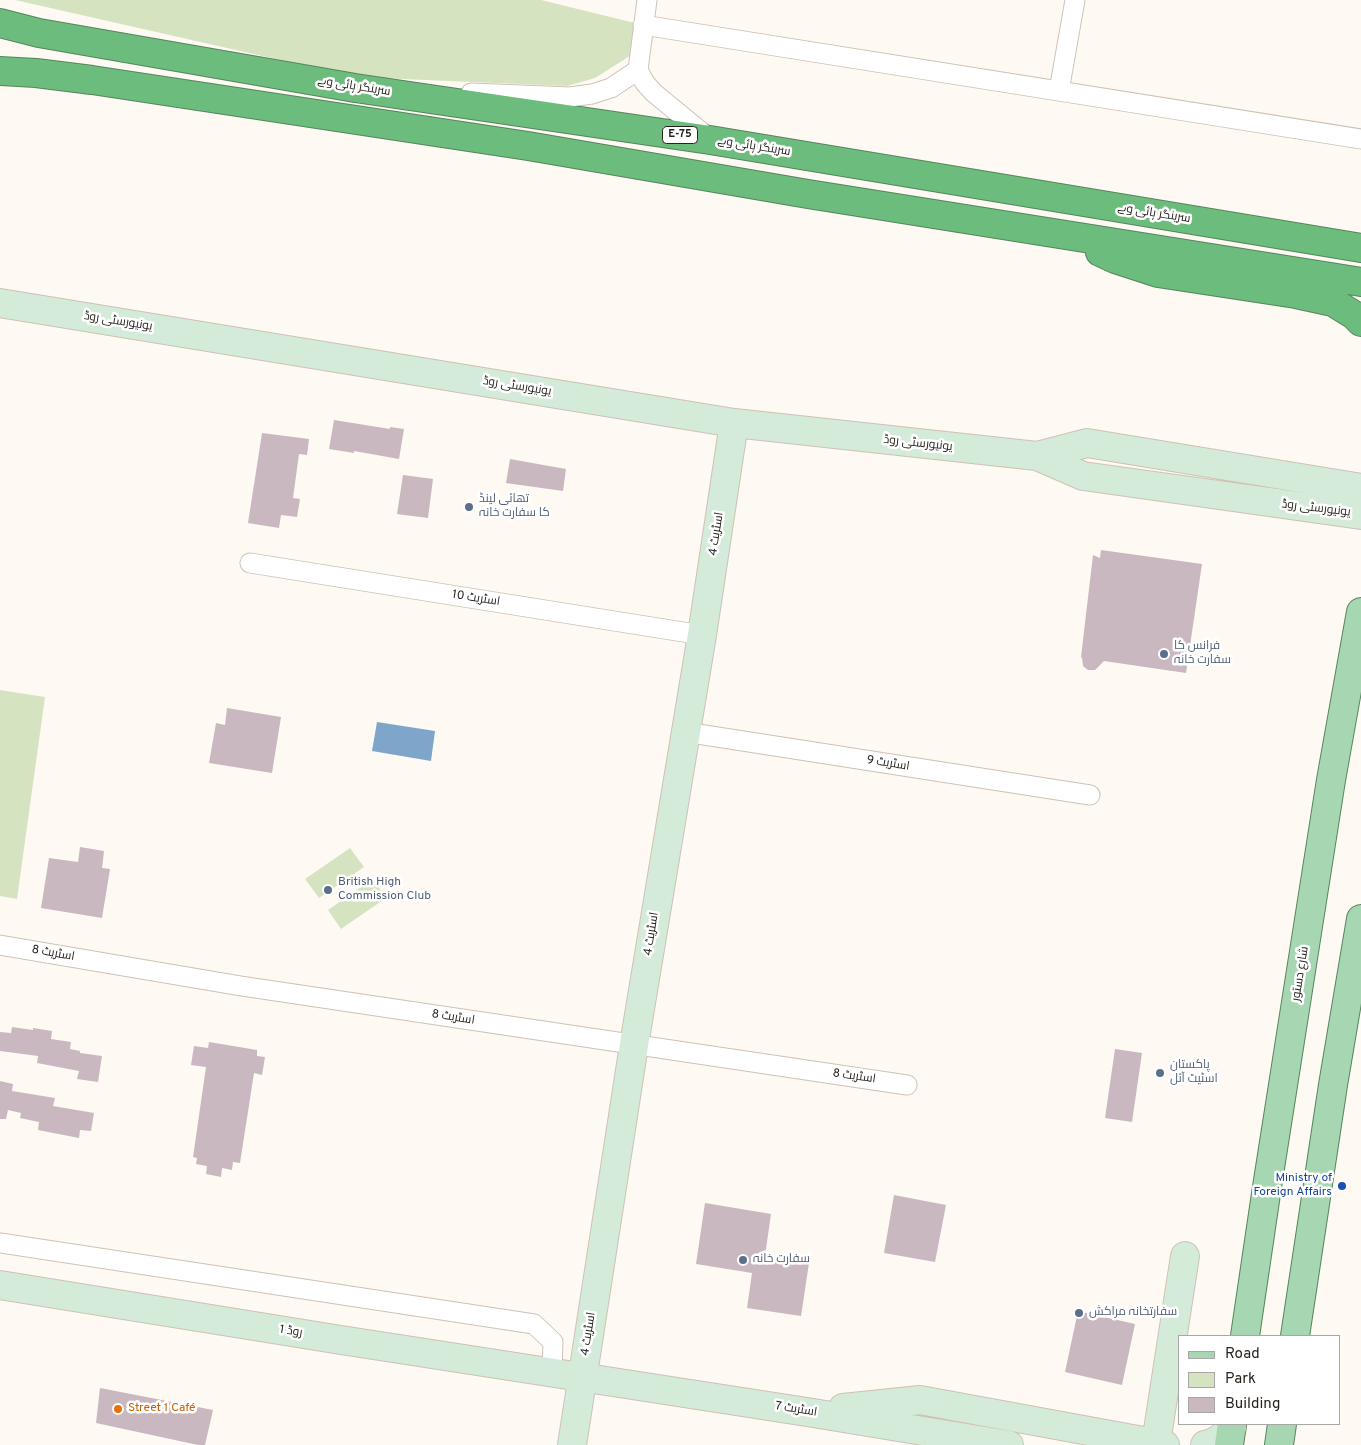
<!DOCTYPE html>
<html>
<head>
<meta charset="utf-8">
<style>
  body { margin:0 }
  #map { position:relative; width:1361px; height:1445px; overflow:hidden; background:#fef9f3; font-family:Overpass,sans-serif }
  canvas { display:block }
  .legend { position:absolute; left:1178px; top:1335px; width:162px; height:90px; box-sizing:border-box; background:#fff; border:1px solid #a9a7a5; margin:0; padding:6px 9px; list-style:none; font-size:15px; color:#27221d }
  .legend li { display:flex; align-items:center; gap:10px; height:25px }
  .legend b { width:25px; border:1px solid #a9a7a5 }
</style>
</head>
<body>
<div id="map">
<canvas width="1361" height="1445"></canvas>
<ul class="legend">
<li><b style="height:6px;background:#a7d7b2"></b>Road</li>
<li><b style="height:14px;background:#d6e3c1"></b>Park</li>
<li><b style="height:14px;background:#cab8c1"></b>Building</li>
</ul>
</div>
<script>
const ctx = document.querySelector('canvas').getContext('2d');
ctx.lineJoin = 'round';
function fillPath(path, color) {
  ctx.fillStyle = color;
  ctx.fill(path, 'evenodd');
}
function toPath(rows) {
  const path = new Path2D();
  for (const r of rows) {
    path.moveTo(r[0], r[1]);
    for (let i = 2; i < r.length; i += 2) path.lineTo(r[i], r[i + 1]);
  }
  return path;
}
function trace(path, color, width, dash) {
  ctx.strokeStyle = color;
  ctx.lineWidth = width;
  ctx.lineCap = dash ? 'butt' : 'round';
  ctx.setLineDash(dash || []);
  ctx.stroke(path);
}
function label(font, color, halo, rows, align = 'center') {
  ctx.font = font + ' Overpass,Cairo,sans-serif';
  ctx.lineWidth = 5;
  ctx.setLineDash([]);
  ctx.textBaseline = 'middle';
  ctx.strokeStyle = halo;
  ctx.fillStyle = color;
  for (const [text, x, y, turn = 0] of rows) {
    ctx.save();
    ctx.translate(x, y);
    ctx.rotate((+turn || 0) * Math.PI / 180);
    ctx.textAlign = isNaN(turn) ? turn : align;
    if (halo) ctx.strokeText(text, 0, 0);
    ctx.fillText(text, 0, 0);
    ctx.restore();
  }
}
fillPath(toPath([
  [15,0,541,0,643,25,633,54,595,78,567,86,355,77],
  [0,690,45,697,17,899,0,896],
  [350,848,364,867,319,898,305,879],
  [373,879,386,898,341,929,328,910]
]), '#d6e3c1');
fillPath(toPath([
  [377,722,435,731,431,761,372,751]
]), '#7ea5ca');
fillPath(toPath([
  [334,420,390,429,390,427,404,429,399,459,354,451,354,453,329,449],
  [262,433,309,439,307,455,299,454,293,498,300,499,297,517,281,515,279,528,248,523],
  [510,459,566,469,563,491,506,483],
  [403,475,433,479,428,518,397,514],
  [1101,550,1202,564,1186,673,1104,661,1095,670,1088,670,1083,666,1082,658,1081,657,1093,555,1100,558],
  [227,708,281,717,272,773,209,763,216,723,225,725],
  [80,847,104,851,102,868,110,869,102,918,41,908,49,858,78,862],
  [12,1027,33,1030,33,1028,52,1031,51,1039,71,1042,70,1049,80,1051,80,1053,102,1056,98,1082,77,1079,79,1071,37,1063,38,1056,0,1051,0,1032,11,1033],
  [209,1042,257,1050,257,1056,265,1057,262,1075,254,1073,240,1163,233,1162,232,1170,222,1168,221,1177,206,1174,207,1166,196,1164,197,1158,193,1157,206,1067,191,1065,194,1046,208,1048],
  [1115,1049,1142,1053,1132,1122,1105,1118],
  [0,1081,13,1084,12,1091,55,1098,53,1106,94,1113,91,1131,80,1130,79,1138,38,1130,39,1122,20,1118,21,1113,8,1110,6,1119,0,1119],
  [894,1195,946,1205,935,1262,884,1253],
  [705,1203,771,1214,765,1256,809,1263,801,1316,747,1308,752,1273,696,1264],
  [1078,1311,1135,1324,1122,1385,1065,1372],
  [100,1388,213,1410,205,1445,198,1445,96,1423]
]), '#cab8c1');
const street = toPath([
  [647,0,638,70,645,83,654,93,710,139],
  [643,25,1361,139],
  [1059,91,1075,0],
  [471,93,570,97,592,94,611,88,638,70],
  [250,563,702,635],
  [685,732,1090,795],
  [0,945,241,986,907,1085],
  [0,1243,534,1324,553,1342,552,1372]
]);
const secondary = toPath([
  [0,303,734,423,1037,456,1083,476,1361,515],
  [1037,456,1087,443,1361,488],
  [0,1285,341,1340,807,1412,1009,1445],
  [843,1408,920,1400,1165,1445],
  [1156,1443,1185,1256],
  [572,1445,634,1045,702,635,734,423],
  [1205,1445,1212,1443,1221,1438,1232,1427]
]);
const primary = toPath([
  [1245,1336,1267,1187,1331,780,1361,612],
  [1295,1336,1333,1085,1361,919],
  [1229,1445,1232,1424],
  [1279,1445,1282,1424]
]);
const highway = toPath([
  [0,23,39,33,355,88,710,140,1361,248],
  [0,71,36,73,92,80,528,146,808,194,1361,282],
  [1100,252,1115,259,1158,273,1296,294,1333,302,1354,315,1361,322]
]);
trace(street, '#cec2b4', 21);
trace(secondary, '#cec2b4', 30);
trace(primary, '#54865c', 30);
trace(highway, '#54865c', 30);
trace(street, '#fff', 19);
trace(secondary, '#d3ebd8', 28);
trace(primary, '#a7d7b2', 28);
trace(highway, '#6cbc7e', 28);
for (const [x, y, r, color] of [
  [469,507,5,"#5c6f8a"],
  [1164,654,5,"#5c6f8a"],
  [328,890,5,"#5c6f8a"],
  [1160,1073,5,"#5c6f8a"],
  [1342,1186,5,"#1a4fb4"],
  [743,1260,5,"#5c6f8a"],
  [1079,1313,5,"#5c6f8a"],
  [118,1409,5,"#e8710a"]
]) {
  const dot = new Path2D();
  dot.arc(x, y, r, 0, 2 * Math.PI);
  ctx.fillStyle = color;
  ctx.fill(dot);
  trace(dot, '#fff', 2);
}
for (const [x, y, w] of [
  [680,135,35]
]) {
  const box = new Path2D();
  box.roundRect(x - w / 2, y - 8.5, w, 17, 4);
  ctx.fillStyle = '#fff';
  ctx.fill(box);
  trace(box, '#27221d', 1);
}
label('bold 11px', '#27221d', null, [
  ["E-75",680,135]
]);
label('12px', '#27221d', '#fff', [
  ["سرینگر ہائی وے",354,87,9],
  ["سرینگر ہائی وے",754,147,9],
  ["سرینگر ہائی وے",1154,214,9],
  ["یونیورسٹی روڈ",118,322,9],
  ["یونیورسٹی روڈ",517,387,9],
  ["یونیورسٹی روڈ",918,444,6],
  ["یونیورسٹی روڈ",1316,509,7],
  ["اسٹریٹ 4",717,534,-81],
  ["اسٹریٹ 10",476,599,9],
  ["اسٹریٹ 9",888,764,9],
  ["اسٹریٹ 4",652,934,-81],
  ["اسٹریٹ 8",53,954,10],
  ["شارع دستور",1301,974,-81],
  ["اسٹریٹ 8",453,1018,9],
  ["اسٹریٹ 8",854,1077,8],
  ["روڈ 1",291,1332,9],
  ["اسٹریٹ 4",589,1334,-81],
  ["اسٹریٹ 7",796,1410,9]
]);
label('12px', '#4e5e75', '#fff', [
  ["تھائی لینڈ",479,500],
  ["کا سفارت خانہ",479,514],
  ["فرانس کا",1174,647],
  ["سفارت خانہ",1174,661],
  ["British High",338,883],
  ["Commission Club",338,897],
  ["پاکستان",1170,1066],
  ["اسٹیٹ آئل",1170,1080],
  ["سفارت خانہ",753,1260],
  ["سفارتخانہ مراکش",1089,1313]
], 'left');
label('12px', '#164399', '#fff', [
  ["Ministry of",1332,1179],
  ["Foreign Affairs",1332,1193]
], 'right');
label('12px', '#c56008', '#fff', [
  ["Street 1 Café",128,1409]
], 'left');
</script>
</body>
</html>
